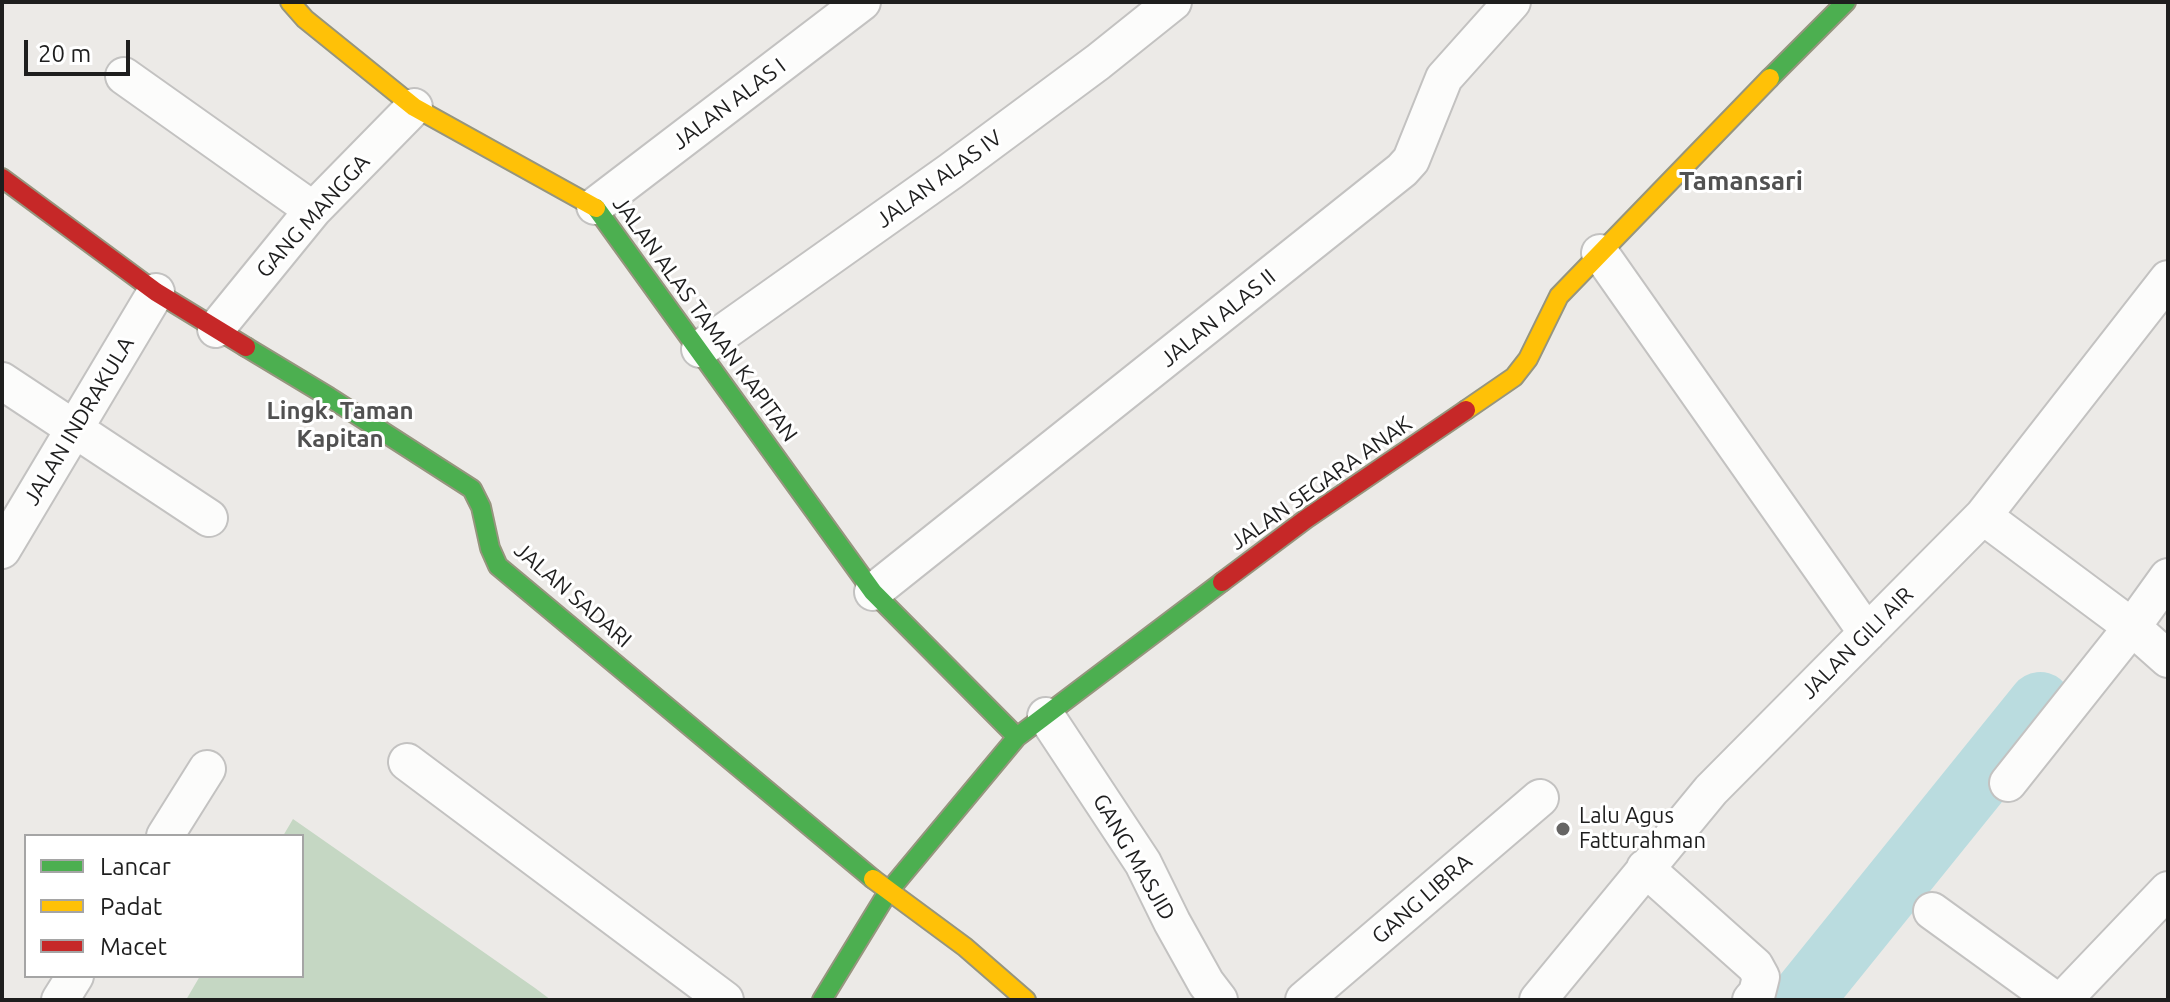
<!DOCTYPE html>
<html>
<head>
<meta charset="utf-8">
<style>
  body { margin:0 }
  #map { position:relative; width:2170px; height:1002px; overflow:hidden; background:#eceae7; font-family:Ubuntu,sans-serif }
  canvas { display:block }
  .frame { position:absolute; inset:0; border:4px solid #1e1e1e; pointer-events:none }
  .legend { position:absolute; left:24px; top:834px; width:280px; height:144px; box-sizing:border-box; background:#fff; border:2px solid #a5a5a5; margin:0; padding:10px 14px; list-style:none; font-size:24px; color:#1e1e1e }
  .legend li { display:flex; align-items:center; gap:16px; height:40px }
  .legend b { width:40px; border:2px solid #a5a5a5 }
  .scale { position:absolute; left:24px; top:40px; width:106px; height:36px; box-sizing:border-box; border:4px solid #1e1e1e; border-top:0; padding-left:10px; font-size:24px; line-height:28px; white-space:nowrap; color:#1e1e1e; -webkit-text-stroke:6px #fff; paint-order:stroke }
</style>
</head>
<body>
<div id="map">
<canvas width="2170" height="1002"></canvas>
<div class="frame"></div>
<ul class="legend">
<li><b style="height:10px;background:#4caf50"></b>Lancar</li>
<li><b style="height:10px;background:#ffc107"></b>Padat</li>
<li><b style="height:10px;background:#c62828"></b>Macet</li>
</ul>
<div class="scale">20 m</div>
</div>
<script>
const ctx = document.querySelector('canvas').getContext('2d');
ctx.lineJoin = 'round';
function fillPath(path, color) {
  ctx.fillStyle = color;
  ctx.fill(path, 'evenodd');
}
function toPath(rows) {
  const path = new Path2D();
  for (const r of rows) {
    path.moveTo(r[0], r[1]);
    for (let i = 2; i < r.length; i += 2) path.lineTo(r[i], r[i + 1]);
  }
  return path;
}
function trace(path, color, width, dash) {
  ctx.strokeStyle = color;
  ctx.lineWidth = width;
  ctx.lineCap = dash ? 'butt' : 'round';
  ctx.setLineDash(dash || []);
  ctx.stroke(path);
}
function label(font, color, halo, rows, align = 'center') {
  ctx.font = font + ' Ubuntu,sans-serif';
  ctx.lineWidth = 6;
  ctx.setLineDash([]);
  ctx.textBaseline = 'middle';
  ctx.strokeStyle = halo;
  ctx.fillStyle = color;
  for (const [text, x, y, turn = 0] of rows) {
    ctx.save();
    ctx.translate(x, y);
    ctx.rotate((+turn || 0) * Math.PI / 180);
    ctx.textAlign = isNaN(turn) ? turn : align;
    if (halo) ctx.strokeText(text, 0, 0);
    ctx.fillText(text, 0, 0);
    ctx.restore();
  }
}
fillPath(toPath([
  [293,819,535,988,551,1000,186,1000,200,976,302,976,302,836,283,836]
]), '#c5d7c3');
trace(toPath([
  [1801,1000,2040,704]
]), '#badcdf', 64);
const street = toPath([
  [124,76,313,210],
  [595,206,862,2],
  [1600,253,1867,633],
  [216,329,313,210,414,107],
  [700,349,951,171,1098,62,1173,2],
  [2,381,209,518],
  [1983,516,2132,627,2168,659],
  [2,550,156,292],
  [873,592,1402,170,1411,160,1444,78,1512,2],
  [1046,716,1143,863,1172,922,1206,983,1219,1000],
  [407,762,725,1000],
  [2008,783,2132,627,2168,577],
  [165,836,207,769],
  [1645,868,1755,966,1761,977,1757,993,1751,1000],
  [1932,911,2055,1000],
  [60,1000,75,976],
  [1304,1000,1540,798],
  [1538,1000,1711,790,1983,516,2168,279],
  [2063,1000,2168,890]
]);
const fast = toPath([
  [1770,78,1846,2],
  [596,208,873,592,1017,737],
  [246,347,329,397,472,489,481,507,490,548,498,566,873,879],
  [822,1000,888,892,1017,737,1222,582]
]);
const slow = toPath([
  [290,2,305,19,414,107,596,208],
  [1466,410,1514,377,1528,359,1559,296,1770,78],
  [873,879,965,947,1026,1000]
]);
const jam = toPath([
  [2,178,156,292,246,347],
  [1222,582,1306,519,1466,410]
]);
trace(street, '#c3c2c1', 40);
trace(fast, '#96957e', 22);
trace(slow, '#96957e', 22);
trace(jam, '#96957e', 22);
trace(street, '#fcfcfb', 36);
trace(fast, '#4caf50', 18);
trace(slow, '#ffc107', 18);
trace(jam, '#c62828', 18);
for (const [x, y, r, color] of [
  [1563,829,8,"#666564"]
]) {
  const dot = new Path2D();
  dot.arc(x, y, r, 0, 2 * Math.PI);
  ctx.fillStyle = color;
  ctx.fill(dot);
  trace(dot, '#fff', 3);
}
label('22px', '#1e1e1e', '#fff', [
  ["JALAN ALAS I",729,104,-37],
  ["JALAN ALAS IV",939,179,-36],
  ["GANG MANGGA",313,216,-48],
  ["JALAN ALAS II",1218,318,-39],
  ["JALAN ALAS TAMAN KAPITAN",705,319,54],
  ["JALAN INDRAKULA",79,421,-59],
  ["JALAN SEGARA ANAK",1321,483,-35],
  ["JALAN SADARI",573,595,41],
  ["JALAN GILI AIR",1857,643,-45],
  ["GANG MASJID",1134,857,60],
  ["GANG LIBRA",1422,899,-41]
]);
label('22px', '#1e1e1e', '#fff', [
  ["Lalu Agus",1579,816],
  ["Fatturahman",1579,841]
], 'left');
label('bold 24px', '#515151', '#fff', [
  ["Lingk. Taman",340,411],
  ["Kapitan",340,439]
]);
label('bold 26px', '#515151', '#fff', [
  ["Tamansari",1741,181]
]);
</script>
</body>
</html>
